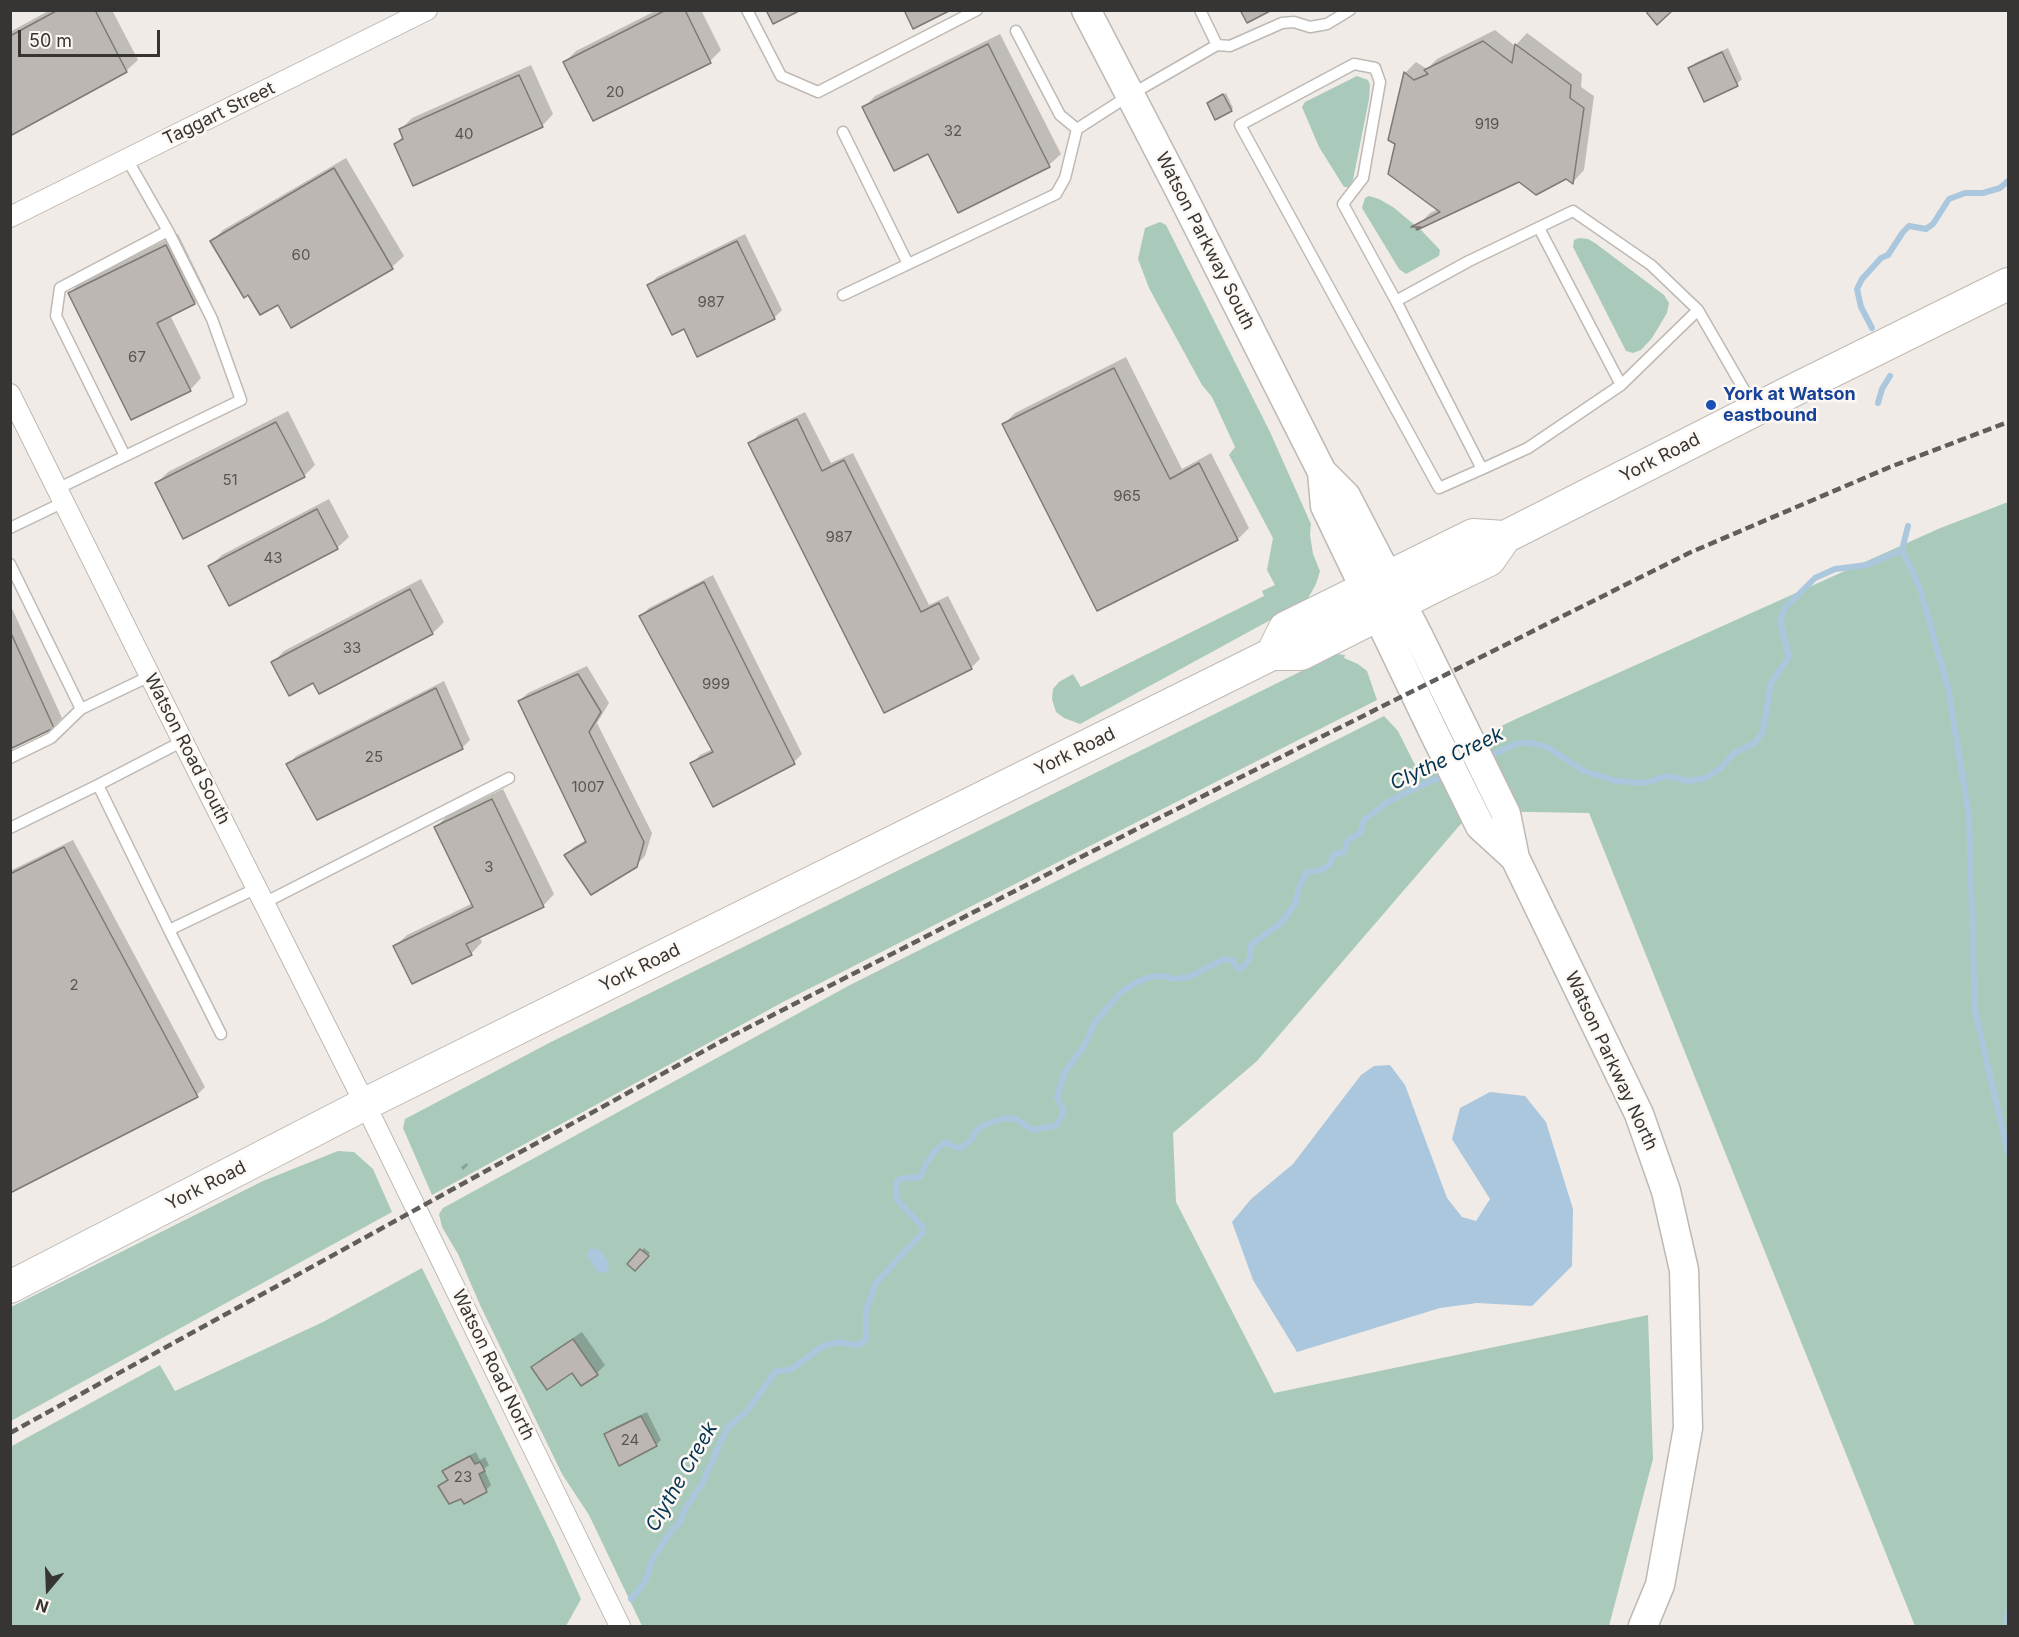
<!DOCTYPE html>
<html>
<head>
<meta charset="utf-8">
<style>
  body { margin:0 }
  #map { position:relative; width:2019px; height:1637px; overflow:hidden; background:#f0ebe6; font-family:Inter,sans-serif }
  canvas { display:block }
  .frame { position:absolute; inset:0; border:12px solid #373533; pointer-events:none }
  .north { position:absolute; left:18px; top:1559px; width:60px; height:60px; -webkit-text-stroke:4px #fdf8f3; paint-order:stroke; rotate:199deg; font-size:16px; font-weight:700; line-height:24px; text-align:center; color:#373533 }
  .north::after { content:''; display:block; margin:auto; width:21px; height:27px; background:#373533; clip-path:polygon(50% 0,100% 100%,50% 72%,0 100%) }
  .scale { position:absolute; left:18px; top:30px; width:142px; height:27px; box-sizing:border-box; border:3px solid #373533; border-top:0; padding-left:8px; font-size:18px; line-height:21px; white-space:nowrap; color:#373533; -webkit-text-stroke:4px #fdf8f3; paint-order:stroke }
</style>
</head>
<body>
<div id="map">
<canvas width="2019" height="1637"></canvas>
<div class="frame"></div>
<div class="north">N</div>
<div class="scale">50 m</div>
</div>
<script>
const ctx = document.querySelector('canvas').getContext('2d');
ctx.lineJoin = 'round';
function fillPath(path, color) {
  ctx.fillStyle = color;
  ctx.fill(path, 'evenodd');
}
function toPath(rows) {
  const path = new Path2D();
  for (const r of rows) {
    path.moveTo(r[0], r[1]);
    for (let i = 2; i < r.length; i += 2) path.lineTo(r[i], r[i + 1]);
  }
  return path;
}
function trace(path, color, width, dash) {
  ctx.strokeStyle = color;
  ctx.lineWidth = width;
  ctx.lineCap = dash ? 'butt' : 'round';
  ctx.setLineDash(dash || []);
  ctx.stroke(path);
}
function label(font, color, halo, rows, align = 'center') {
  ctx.font = font + ' Inter,sans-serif';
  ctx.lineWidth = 5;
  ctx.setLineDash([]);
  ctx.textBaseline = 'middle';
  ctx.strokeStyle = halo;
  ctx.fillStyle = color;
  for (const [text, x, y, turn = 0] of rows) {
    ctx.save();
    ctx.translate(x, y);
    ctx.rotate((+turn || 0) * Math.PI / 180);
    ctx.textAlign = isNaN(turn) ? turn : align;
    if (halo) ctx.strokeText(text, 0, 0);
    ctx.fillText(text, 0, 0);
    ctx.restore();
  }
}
fillPath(toPath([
  [1357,76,1368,80,1370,85,1369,99,1353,180,1349,187,1344,187,1319,147,1302,107,1305,102],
  [1369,196,1379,199,1393,207,1422,231,1440,250,1439,256,1406,274,1399,269,1362,208,1365,198],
  [1160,222,1166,225,1270,432,1311,524,1310,535,1313,554,1320,571,1316,584,1307,600,1080,724,1064,718,1056,712,1052,699,1053,689,1059,682,1073,674,1081,687,1264,596,1262,591,1275,585,1267,570,1273,538,1229,455,1235,447,1212,397,1202,385,1149,288,1138,259,1145,228],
  [1579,238,1588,239,1595,243,1664,295,1669,303,1667,313,1652,338,1641,350,1633,353,1626,351,1573,247,1574,240],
  [2008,502,2008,1626,1915,1626,1589,813,1472,811,1257,1061,1173,1133,1176,1202,1274,1393,1648,1315,1653,1459,1609,1626,642,1626,589,1515,562,1474,480,1305,458,1254,442,1227,439,1214,443,1208,850,985,1384,716,1398,731,1416,767,1518,718,1938,529],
  [641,1416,656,1446,619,1466,604,1433],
  [1336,654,1345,655,1344,658,1358,664,1367,671,1377,700,783,1002,432,1195,403,1128,405,1119,549,1043],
  [338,1151,354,1152,373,1169,392,1212,11,1421,11,1307,263,1181],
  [422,1268,554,1539,581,1599,566,1626,11,1626,10,1447,160,1365,175,1391,323,1322]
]), '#a9caba');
fillPath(toPath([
  [1390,1065,1405,1085,1447,1198,1462,1217,1476,1221,1490,1199,1452,1139,1460,1108,1490,1092,1525,1096,1546,1122,1573,1209,1572,1266,1532,1306,1477,1303,1440,1308,1297,1352,1253,1280,1232,1222,1251,1199,1293,1164,1361,1075,1374,1066],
  [591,1248,601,1251,608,1262,609,1269,607,1272,599,1273,587,1257,587,1254]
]), '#abc7de');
fillPath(toPath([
  [50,10,112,10,138,60,126,71,10,134,10,32],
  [657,10,701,10,721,50,710,61,565,62,576,51],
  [1495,30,1515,46,1527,33,1582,74,1581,87,1594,96,1584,170,1573,182,1566,177,1519,180,1419,224,1430,213,1438,209,1397,144,1390,139,1405,73,1416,62,1427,69,1437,59],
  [1000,34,1061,154,1049,165,958,211,928,152,864,108,875,96],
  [1728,48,1742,79,1737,84,1690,69,1695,63],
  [531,65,553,114,542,126,396,144,403,136,400,130,412,118],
  [1226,93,1233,108,1231,110,1211,101],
  [346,158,404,256,392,267,292,326,278,303,212,241,223,230],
  [178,234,206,291,195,303,170,315,201,378,190,390,70,293,82,281],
  [745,234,782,310,774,318,684,327,649,285,657,277],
  [1126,357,1182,469,1211,453,1249,528,1238,539,1098,609,1004,424,1015,413],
  [288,411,315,465,304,476,157,483,168,472],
  [805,412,831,463,853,453,929,605,948,596,980,659,971,668,750,444,758,435],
  [329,499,349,537,337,548,210,566,222,555],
  [713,575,802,754,794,762,692,764,700,755,713,749,641,616,649,608],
  [421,579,444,622,433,633,320,692,314,681,273,662,284,651],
  [10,604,62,718,54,726,10,748],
  [587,666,609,703,597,723,652,833,645,856,636,865,566,855,574,847,586,840,519,701,528,693],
  [444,681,470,740,462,748,288,765,296,756],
  [503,789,554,894,543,906,479,936,482,942,471,954,395,946,407,935,473,903,436,827,447,816],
  [73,840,205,1087,197,1095,10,1191,10,871],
  [467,1163,468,1165,463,1170,461,1167],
  [644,1248,650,1253,635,1269,629,1264],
  [582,1332,605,1365,597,1373,533,1368,541,1359],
  [647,1412,661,1440,656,1445,605,1434,611,1429],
  [476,1452,480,1460,485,1457,489,1465,484,1469,491,1485,486,1490,461,1498,439,1486,449,1479,444,1471,449,1466]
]), '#0003');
trace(toPath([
  [1872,328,1861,307,1857,289,1862,279,1881,258,1888,255,1903,232,1909,226,1926,229,1933,224,1949,199,1965,193,1983,193,2000,188,2008,181],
  [1878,403,1882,389,1890,376],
  [1902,550,1920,588,1948,688,1969,816,1975,1011,2008,1153],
  [1487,757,1518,743,1529,743,1547,747,1584,771,1616,781,1645,783,1667,776,1689,781,1706,778,1722,767,1734,753,1755,743,1763,731,1771,683,1789,657,1780,620,1785,608,1815,578,1835,569,1867,565,1902,550,1908,526],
  [631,1599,645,1582,653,1558,672,1530,680,1522,685,1509,702,1484,727,1428,746,1412,776,1371,790,1370,823,1346,838,1342,856,1345,863,1343,866,1339,866,1311,875,1284,923,1232,923,1227,896,1199,896,1187,898,1179,920,1177,926,1164,934,1152,945,1142,958,1148,962,1147,972,1139,974,1133,981,1127,989,1123,1005,1118,1016,1119,1033,1130,1057,1125,1064,1111,1057,1097,1065,1072,1083,1047,1096,1021,1121,992,1135,983,1150,977,1163,976,1174,979,1189,977,1224,959,1232,960,1238,969,1243,967,1250,958,1251,945,1281,923,1295,904,1300,885,1307,872,1322,870,1330,864,1333,855,1344,852,1348,840,1361,832,1364,820,1386,803,1411,790,1447,774],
  [2006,1626,2008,1612]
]), '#abc7de', 6);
const building = toPath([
  [58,10,95,10,127,72,10,136,10,36,58,10],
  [666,10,685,10,711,63,593,121,563,62,666,10],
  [766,10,801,10,773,24,766,10],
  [904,10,951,10,913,29,904,10],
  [1240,10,1272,10,1247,23,1240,10],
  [1647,10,1673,10,1657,25,1647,13,1647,10],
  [1483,41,1512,63,1515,44,1571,85,1570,98,1584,108,1573,184,1566,179,1536,195,1519,182,1417,230,1416,229,1421,227,1411,227,1440,212,1388,174,1395,144,1388,140,1404,72,1414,80,1428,74,1424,70,1483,41],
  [988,44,1050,167,958,213,928,154,894,171,862,107,988,44],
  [1722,52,1738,86,1704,102,1688,68,1722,52],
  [519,75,543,127,413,186,394,144,403,139,399,129,519,75],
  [1223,94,1232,111,1215,120,1207,103,1223,94],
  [334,168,393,269,291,328,278,305,260,315,248,295,244,298,210,241,334,168],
  [737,241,775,319,697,357,684,329,672,335,647,285,737,241],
  [166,245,195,304,157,323,191,391,131,420,68,293,166,245],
  [1114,368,1170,479,1199,463,1238,540,1097,611,1002,424,1114,368],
  [797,419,822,471,844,460,921,612,939,603,972,669,884,713,748,443,797,419],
  [276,422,305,477,183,539,155,483,276,422],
  [317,509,338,549,229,606,208,566,317,509],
  [704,582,795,764,713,807,690,763,713,752,639,616,704,582],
  [410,589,433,634,319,694,313,683,289,696,271,662,410,589],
  [10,631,54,728,10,749,10,631],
  [578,674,601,712,589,732,644,842,637,867,591,895,564,855,586,842,518,701,578,674],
  [436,688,463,749,317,820,286,764,436,688],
  [492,799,544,907,466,944,472,955,412,984,393,946,473,907,434,827,492,799],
  [64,847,198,1097,10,1193,10,874,64,847],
  [640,1249,649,1256,635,1271,627,1264,640,1249],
  [573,1339,598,1375,581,1386,572,1373,547,1390,531,1367,573,1339],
  [641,1416,657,1446,619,1466,604,1434,641,1416],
  [470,1456,475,1464,480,1462,485,1471,479,1474,487,1492,464,1504,461,1499,449,1504,438,1486,448,1480,442,1471,470,1456]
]);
fillPath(building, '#bcb7b2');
trace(building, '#7d7974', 1.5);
const service = toPath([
  [747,10,781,76,818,92,977,10],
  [1016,31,1060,115,1077,129],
  [1217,45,1230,46,1282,23,1294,22,1310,27,1327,24,1350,10],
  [843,132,908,264],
  [843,295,1056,194,1065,178,1077,129,1130,95,1217,45,1200,10],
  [1396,301,1469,261,1573,211,1651,265,1698,310,1754,407],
  [1621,385,1698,310],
  [125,456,56,316,60,288,168,231],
  [1482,469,1396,301,1343,204,1363,178,1380,82,1375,68,1354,64,1240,125,1439,488,1482,469,1528,448,1621,385,1539,228],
  [57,489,241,400,212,319,168,231,127,159],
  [10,528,64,502],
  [10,564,81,709],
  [10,758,51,738,81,709,150,676],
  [10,828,98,785],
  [264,903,509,778],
  [169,930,98,785,183,741],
  [221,1034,169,930,257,888]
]);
const minor = toPath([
  [10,217,427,10],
  [10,394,150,676,365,1104,620,1626]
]);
const secondary = toPath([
  [1086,10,1180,191,1322,472,1346,496,1418,635,1506,814,1515,858,1639,1114,1666,1191,1684,1270,1688,1428,1660,1585,1643,1626],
  [1322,472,1325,506,1433,731,1480,826,1515,858]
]);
const primary = toPath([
  [1272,654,1285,628,1473,535,1505,537],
  [10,1287,365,1104,1272,654,1301,654,1433,587,1489,560,1505,537,1796,389,2008,284]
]);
trace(service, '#beb9b4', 13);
trace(minor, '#beb9b4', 22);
trace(secondary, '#beb9b4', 31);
trace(primary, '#beb9b4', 34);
trace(service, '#fff', 10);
trace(minor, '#fff', 20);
trace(secondary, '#fff', 28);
trace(primary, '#fff', 32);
trace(toPath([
  [10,1433,722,1041,1085,855,1689,553,1890,467,2008,422]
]), '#605d5b', 4.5, [9, 4.5]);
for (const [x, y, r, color] of [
  [1711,405,6,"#1a4fb4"]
]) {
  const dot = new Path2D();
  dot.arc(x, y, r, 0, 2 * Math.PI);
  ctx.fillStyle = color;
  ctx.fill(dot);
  trace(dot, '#fdf8f3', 2);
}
label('15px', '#585653', null, [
  ["20",615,92],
  ["919",1487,124],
  ["32",953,131],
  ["40",464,134],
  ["60",301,255],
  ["987",711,302],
  ["67",137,357],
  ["51",230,480],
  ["965",1127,496],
  ["987",839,537],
  ["43",273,558],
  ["33",352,648],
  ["999",716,684],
  ["25",374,757],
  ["1007",588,787],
  ["3",489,867],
  ["2",74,985],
  ["24",630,1440],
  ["23",463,1477]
]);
label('18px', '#373533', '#fdf8f3', [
  ["Taggart Street",219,114,-26],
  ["Watson Parkway South",1205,241,63],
  ["York Road",1660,458,-27],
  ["Watson Road South",187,749,63],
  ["York Road",1075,752,-26],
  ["York Road",640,968,-26],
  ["Watson Parkway North",1611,1061,65],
  ["York Road",206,1186,-27],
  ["Watson Road North",493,1365,64]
]);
label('bold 18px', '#164399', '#fdf8f3', [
  ["York at Watson",1723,395],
  ["eastbound",1723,416]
], 'left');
label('italic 20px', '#023453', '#fdf8f3', [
  ["Clythe Creek",1447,759,-25],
  ["Clythe Creek",682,1477,-60]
]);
</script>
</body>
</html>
